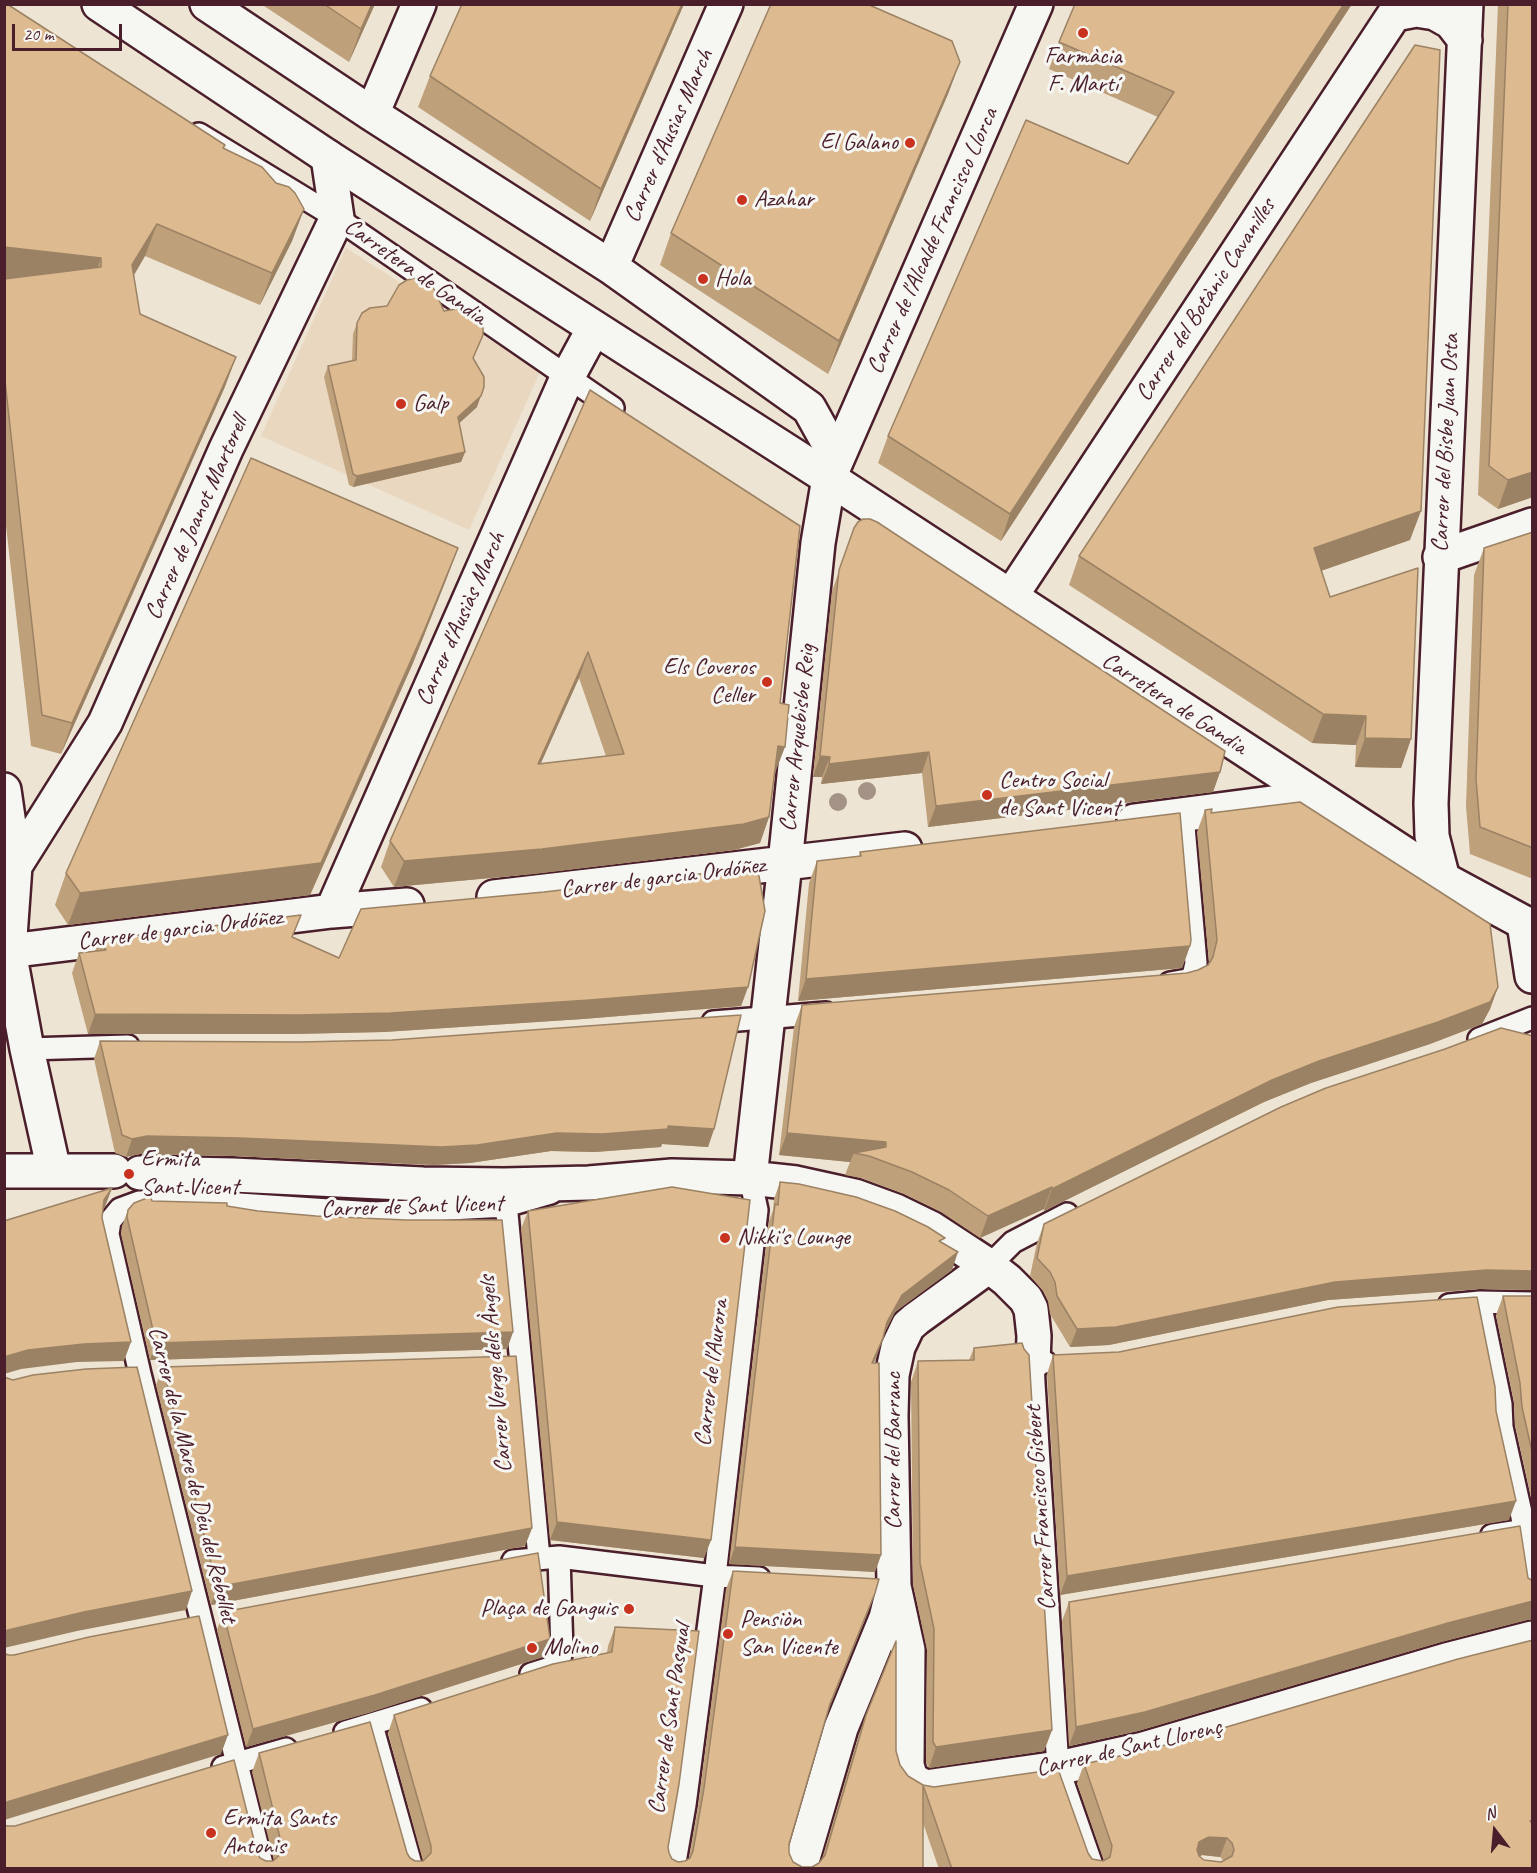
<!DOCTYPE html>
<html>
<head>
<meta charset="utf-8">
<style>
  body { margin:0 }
  #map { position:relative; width:1537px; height:1873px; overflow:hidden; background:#eee4d4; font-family:Caveat,sans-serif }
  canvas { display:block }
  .frame { position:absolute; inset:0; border:6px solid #4a1f2b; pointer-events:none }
  .north { position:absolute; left:1465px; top:1801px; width:60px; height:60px; -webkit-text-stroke:4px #f6f6f2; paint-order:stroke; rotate:344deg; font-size:16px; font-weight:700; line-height:24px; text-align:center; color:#4a1f2b }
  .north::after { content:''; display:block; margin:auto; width:21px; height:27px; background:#4a1f2b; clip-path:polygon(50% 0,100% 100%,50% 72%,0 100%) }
  .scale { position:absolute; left:12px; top:24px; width:110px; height:27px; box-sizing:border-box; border:3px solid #4a1f2b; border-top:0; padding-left:8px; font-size:18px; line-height:21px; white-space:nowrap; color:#4a1f2b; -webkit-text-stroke:4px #f6f6f2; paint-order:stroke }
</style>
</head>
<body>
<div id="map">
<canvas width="1537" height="1873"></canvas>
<div class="frame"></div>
<div class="north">N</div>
<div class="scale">20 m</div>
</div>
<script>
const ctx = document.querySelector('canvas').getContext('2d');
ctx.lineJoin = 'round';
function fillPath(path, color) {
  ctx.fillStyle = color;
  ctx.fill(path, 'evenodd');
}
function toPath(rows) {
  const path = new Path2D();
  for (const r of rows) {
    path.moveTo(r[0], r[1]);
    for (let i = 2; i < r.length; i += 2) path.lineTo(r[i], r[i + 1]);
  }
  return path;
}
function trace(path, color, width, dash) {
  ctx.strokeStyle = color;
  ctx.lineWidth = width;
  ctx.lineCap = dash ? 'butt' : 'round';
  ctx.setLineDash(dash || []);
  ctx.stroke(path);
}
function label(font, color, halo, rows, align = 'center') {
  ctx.font = font + ' Caveat,sans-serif';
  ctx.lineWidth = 6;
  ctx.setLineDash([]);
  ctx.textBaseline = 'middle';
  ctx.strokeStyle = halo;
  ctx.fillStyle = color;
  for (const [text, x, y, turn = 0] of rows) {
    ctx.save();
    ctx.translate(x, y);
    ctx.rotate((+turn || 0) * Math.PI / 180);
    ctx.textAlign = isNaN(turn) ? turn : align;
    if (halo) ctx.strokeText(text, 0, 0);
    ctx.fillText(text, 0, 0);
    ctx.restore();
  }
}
fillPath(toPath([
  [346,248,540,372,469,530,261,436]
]), '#e9d7bf');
const service = toPath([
  [199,134,337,218,613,408],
  [1170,983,1187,980,1193,976,1196,963,1183,815],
  [713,1022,826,1013],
  [1479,1039,1532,1018],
  [27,1049,128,1046],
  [505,1192,539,1558],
  [989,1266,1013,1242,1067,1214],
  [1480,1302,1501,1404,1502,1427,1522,1517,1532,1589],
  [1449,1305,1480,1302,1532,1303],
  [1045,1362,1033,1362,1034,1383,1058,1768,1093,1868],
  [1492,1535,1524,1530],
  [513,1561,559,1557,715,1576,759,1578],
  [531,1674,550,1668,559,1662,562,1651,559,1557],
  [372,1725,412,1868],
  [345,1732,421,1709],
  [223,1767,286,1749],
  [263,1868,140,1374,108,1234,110,1221,120,1209,139,1202,224,1203,374,1213,506,1206,551,1193],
  [674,1868,685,1805,715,1576,757,1210,750,1178]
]);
const minor = toPath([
  [207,4,372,114,611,267,809,408,829,444,829,478,818,543,785,863,750,1178],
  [1395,14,1416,10,1435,13,1451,22,1465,40],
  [372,114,419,4],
  [611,267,726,4],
  [1440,557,1532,525],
  [1011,596,1401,4],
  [4,790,15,866,9,951,4,966],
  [1134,821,1317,797],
  [15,866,105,723,226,449,337,218,328,157],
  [1443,879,1432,836,1431,803,1466,4],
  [494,897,905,849],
  [332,911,567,378,594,328],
  [1524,923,1532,976],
  [9,951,332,911,407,905],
  [9,951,27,1049,54,1171],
  [4,1171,114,1171],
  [140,1173,233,1175,423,1184,504,1185,589,1183,672,1176,750,1178,796,1183,855,1196,896,1211,931,1228,989,1266,1007,1280,1026,1299,1031,1309,1034,1336,1033,1362],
  [894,1586,908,1650,907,1765,911,1779,925,1787,1058,1768,1143,1749,1446,1660,1532,1638],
  [800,1868,841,1728,886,1618,894,1586,891,1416,892,1375,898,1347,908,1326,916,1319,989,1266]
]);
const tertiary = toPath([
  [829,478,1036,4]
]);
const secondary = toPath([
  [99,4,328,157,829,478,1443,879,1532,927]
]);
trace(service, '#4a1f2b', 26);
trace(minor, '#4a1f2b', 38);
trace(tertiary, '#4a1f2b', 38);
trace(secondary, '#4a1f2b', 38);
trace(service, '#f6f6f2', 21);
trace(minor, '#f6f6f2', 33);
trace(tertiary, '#f6f6f2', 33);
trace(secondary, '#f6f6f2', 33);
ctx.fillStyle = '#a49286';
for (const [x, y] of [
  [867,791],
  [838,802]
]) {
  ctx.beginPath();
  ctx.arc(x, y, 9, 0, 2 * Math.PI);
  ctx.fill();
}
fillPath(toPath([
  [4,4,276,183,304,209,292,241,260,305,145,256,134,275,140,314,236,357,224,389,61,754,31,746,4,508],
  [261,4,375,4,349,62],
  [462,4,684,4,590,221,418,107,430,76],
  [1075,4,1352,4,1001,541,878,463,888,436,1128,164,1158,117,1049,69,1059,42],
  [1498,4,1533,4,1533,497,1498,509,1478,495],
  [960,62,948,94,828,374,660,265,671,233],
  [444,311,474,358,477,407,459,423,465,452,461,462,353,487,349,485,324,377,328,366,352,361,353,334,357,323],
  [590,390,780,703,775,773,769,817,760,843,734,850,533,874,394,887,381,867,390,841],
  [579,678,606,756,540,764],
  [854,528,1220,772,1213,792,928,827,922,773,821,784,822,777,813,777,832,591],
  [1533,532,1533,879,1470,854,1466,806,1474,575,1484,548],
  [1410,540,1321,571,1330,597,1411,739,1401,768,1355,767,1356,745,1312,743,1069,585,1079,556],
  [458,548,446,580,413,663,310,895,68,925,55,905,66,873],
  [1205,810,1498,987,1490,1009,1482,1024,1430,1044,1311,1083,1264,1102,1044,1211,1044,1209,980,1238,941,1212,904,1194,861,1178,845,1175,850,1162,779,1155,794,1027,802,1005,1187,973,1198,970,1208,965,1209,962,1197,832],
  [860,852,1190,946,1182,968,798,1001,809,883,817,861,859,857],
  [293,937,339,958,748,987,741,1006,583,1019,384,1032,292,1034,88,1034,72,973,79,953,95,951,99,940],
  [1533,1036,1533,1290,1480,1289,1328,1300,1109,1345,1070,1347,1050,1314,1048,1301,1043,1291,1030,1276,1037,1243,1044,1224],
  [100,1041,714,1129,708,1147,662,1144,661,1147,595,1152,551,1151,470,1163,434,1165,233,1156,140,1154,126,1157,115,1153,94,1059],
  [780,1182,943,1243,952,1270,895,1312,885,1332,873,1363,881,1555,875,1572,729,1564,769,1221,773,1210,774,1199],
  [152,1201,227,1206,513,1332,507,1349,150,1360,121,1234,122,1226,128,1210],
  [528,1211,711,1540,704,1558,550,1540,521,1229],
  [1503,1296,1533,1296,1533,1506,1515,1425,1514,1402,1496,1315],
  [974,1348,1052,1730,1044,1751,929,1768,926,1762,927,1650,913,1584,911,1382,918,1361,969,1360],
  [1053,1355,1496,1411,1509,1520,1060,1595,1047,1374],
  [163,1367,532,1528,525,1546,211,1605,156,1385],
  [733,1571,868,1612,828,1711,789,1844,789,1853,793,1862,802,1867,812,1867,819,1863,822,1859,859,1734,866,1715,896,1751,900,1765,908,1776,923,1785,1088,1853,1092,1859,1104,1861,1077,1783,1084,1764,1155,1748,1533,1869,939,1869,923,1823,923,1869,4,1869,7,1826,257,1852,260,1858,266,1861,274,1861,252,1772,259,1753,407,1853,410,1858,415,1861,423,1861,388,1733,394,1715,607,1653,608,1646,615,1627,668,1847,669,1853,672,1859,678,1862,685,1861,689,1859,698,1807,726,1589],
  [1202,1855,1220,1857,1224,1861,1221,1862,1204,1860,1200,1857],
  [1528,1578,1527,1620,1441,1642,1138,1731,1069,1746,1062,1621,1069,1602],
  [223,1612,550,1639,543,1657,368,1713,246,1747,217,1630]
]), '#bea07b');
fillPath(toPath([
  [372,4,375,4,349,62,361,29],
  [682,4,684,4,590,221,601,189],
  [1344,4,1352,4,1001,541,1010,514],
  [960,62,948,94,828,374,839,341],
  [304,209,292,241,260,305,272,273],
  [157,224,145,256,121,297,132,265],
  [4,247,101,258,90,290,4,280],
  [236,357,224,389,61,754,72,723],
  [484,387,477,407,454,428,458,417],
  [465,452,461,462,353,487,357,476],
  [1533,472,1533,497,1498,509,1508,480],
  [1421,511,1410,540,1303,577,1314,548],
  [458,548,446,580,413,663,310,895,68,925,80,893],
  [588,652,579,678,529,790,538,764],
  [1323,714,1366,716,1356,745,1312,743],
  [1365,738,1411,739,1401,768,1355,767],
  [778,746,785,747,775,773,768,772],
  [929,752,922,773,821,784,829,764],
  [820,756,830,757,822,777,813,777],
  [1220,772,1213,792,928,827,936,806],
  [769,817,760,843,734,850,533,874,394,887,404,861],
  [1190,946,1182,968,798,1001,806,979],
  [748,987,741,1006,583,1019,384,1032,292,1034,88,1034,95,1014],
  [1498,987,1490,1009,1482,1024,1430,1044,1311,1083,1264,1102,1044,1211,1052,1189,1272,1080],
  [668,1126,714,1129,708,1147,662,1144,661,1147,595,1152,551,1151,470,1163,434,1165,233,1156,140,1154,126,1157,132,1139,147,1136,557,1133],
  [787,1133,886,1142,880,1160,869,1156,854,1153,850,1162,779,1155],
  [1052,1187,1044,1209,980,1238,988,1216],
  [112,1188,105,1207,98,1218,104,1200],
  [958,1252,952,1270,895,1312,881,1339,887,1322,902,1295],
  [1487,1270,1533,1271,1533,1290,1480,1289,1328,1300,1109,1345,1070,1347,1077,1329,1335,1282],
  [513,1332,507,1349,150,1360,156,1343],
  [883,1338,877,1356,866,1380,872,1363],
  [131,1342,124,1361,77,1362,21,1369,4,1374,4,1357,28,1350,84,1344],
  [1516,1501,1509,1520,1060,1595,1067,1576],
  [557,1522,711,1540,704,1558,550,1540],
  [532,1528,525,1546,211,1605,217,1587],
  [735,1547,881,1555,875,1572,729,1564],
  [192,1591,186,1610,77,1631,4,1648,4,1632,8,1630,84,1612],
  [875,1593,868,1612,823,1723,830,1704],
  [1533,1601,1533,1620,1527,1620,1441,1642,1138,1731,1069,1746,1076,1727,1448,1623],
  [550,1639,543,1657,368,1713,246,1747,253,1729],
  [1052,1730,1044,1751,929,1768,936,1747],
  [228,1735,221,1754,4,1820,4,1804,7,1802],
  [1209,1837,1227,1838,1220,1857,1202,1855,1192,1861,1199,1842]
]), '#9b8264');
const building = toPath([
  [4,4,7,4,225,145,223,148,262,167,276,183,289,187,295,193,304,209,272,273,157,224,132,265,140,314,236,357,72,723,42,715,4,372,4,279,101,267,101,258,4,247,4,4],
  [324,4,372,4,361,29,324,4],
  [462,4,682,4,601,189,430,76,462,4],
  [771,4,867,4,952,41,960,62,839,341,671,233,771,4],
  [1075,4,1344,4,1010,514,888,436,1026,120,1128,164,1174,92,1059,42,1075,4],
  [1508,4,1533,4,1533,472,1508,480,1489,466,1508,4],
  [1415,45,1440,50,1421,511,1314,548,1330,597,1418,568,1411,739,1365,738,1366,716,1323,714,1079,556,1415,45],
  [416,278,424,281,433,287,444,311,462,308,466,310,479,319,483,325,483,335,473,358,484,377,484,387,481,396,458,417,465,452,357,476,353,474,328,366,356,360,357,323,362,313,370,308,387,306,399,285,407,280,416,278],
  [590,390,800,526,780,703,789,705,785,747,778,746,769,817,744,824,542,849,404,861,390,841,590,390],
  [588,652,624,754,538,764,588,652],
  [251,458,458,548,424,631,321,863,80,893,66,873,251,458],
  [863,519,870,519,877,522,1225,751,1220,772,936,806,929,752,829,764,830,757,820,756,839,570,854,528,858,522,863,519],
  [1533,532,1533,848,1480,827,1476,779,1484,548,1533,532],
  [1300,802,1490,924,1498,987,1490,1002,1438,1022,1319,1061,1272,1080,1052,1189,1052,1187,988,1216,949,1190,912,1172,869,1156,854,1153,886,1147,886,1142,787,1133,802,1005,1187,973,1198,970,1208,965,1213,957,1217,940,1205,810,1212,809,1211,813,1300,802],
  [1180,813,1191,940,1190,946,806,979,817,861,861,856,860,852,1180,813],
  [751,868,759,876,765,911,748,987,590,1000,391,1013,299,1015,95,1014,79,953,106,950,99,940,301,915,292,937,339,958,361,909,544,892,751,868],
  [741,1015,714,1129,668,1126,668,1129,602,1134,557,1133,477,1145,441,1147,240,1138,147,1136,132,1139,122,1135,100,1041,299,1042,392,1040,741,1015],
  [1501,1028,1533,1036,1533,1271,1487,1270,1335,1282,1116,1327,1077,1329,1057,1296,1055,1282,1050,1272,1037,1258,1044,1224,1281,1107,1326,1088,1445,1049,1501,1028],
  [780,1182,799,1184,856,1197,895,1211,928,1227,945,1238,939,1241,958,1252,902,1295,887,1322,883,1338,872,1363,879,1363,881,1555,735,1547,775,1204,778,1205,780,1182],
  [672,1187,750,1200,711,1540,557,1522,528,1211,672,1187],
  [112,1188,104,1200,102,1218,131,1342,84,1344,28,1350,4,1357,4,1221,112,1188],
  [147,1198,151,1198,152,1201,227,1203,227,1206,258,1211,316,1216,406,1220,502,1220,513,1332,156,1343,127,1217,128,1210,134,1203,147,1198],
  [1503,1296,1533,1296,1533,1456,1522,1407,1520,1383,1503,1296],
  [1477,1297,1495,1387,1496,1411,1516,1501,1067,1576,1053,1355,1119,1352,1338,1307,1477,1297],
  [1022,1343,1024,1349,1029,1355,1052,1730,936,1747,933,1742,934,1629,920,1563,918,1361,974,1360,974,1348,1022,1343],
  [516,1356,532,1528,217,1587,163,1367,516,1356],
  [137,1367,192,1591,84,1612,8,1630,4,1632,4,1377,13,1380,33,1375,86,1369,137,1367],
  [1520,1526,1528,1578,1533,1581,1533,1601,1448,1623,1145,1712,1076,1727,1069,1602,1520,1526],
  [538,1553,550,1639,375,1695,253,1729,223,1612,538,1553],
  [733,1571,879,1579,875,1593,830,1704,789,1844,789,1853,793,1862,802,1867,812,1867,819,1863,825,1855,866,1715,896,1641,896,1751,900,1765,908,1776,923,1785,923,1869,4,1869,4,1825,7,1826,15,1826,234,1760,257,1852,260,1858,266,1861,273,1861,282,1853,282,1846,259,1753,370,1722,407,1853,410,1858,415,1861,423,1861,431,1853,431,1846,394,1715,553,1664,612,1652,615,1627,699,1631,679,1784,668,1847,669,1853,672,1859,678,1862,685,1861,690,1858,693,1851,704,1788,733,1571],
  [199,1616,228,1735,7,1802,4,1804,4,1653,8,1655,14,1655,89,1637,199,1616],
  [1533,1640,1533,1820,1530,1821,1533,1824,1533,1869,952,1869,923,1785,934,1787,1058,1769,1088,1853,1092,1859,1103,1861,1110,1857,1112,1846,1084,1764,1155,1748,1458,1659,1533,1640],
  [1209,1837,1227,1838,1232,1843,1234,1850,1232,1856,1221,1862,1204,1860,1199,1856,1197,1850,1199,1842,1209,1837]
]);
fillPath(building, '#ddba8f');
trace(building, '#9b8264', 1.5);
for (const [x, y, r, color] of [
  [1083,33,6,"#c8321e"],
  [910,143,6,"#c8321e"],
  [742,200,6,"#c8321e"],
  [703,279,6,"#c8321e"],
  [401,404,6,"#c8321e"],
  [767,682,6,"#c8321e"],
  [987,795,6,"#c8321e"],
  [129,1174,6,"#c8321e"],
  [725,1238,6,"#c8321e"],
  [629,1609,6,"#c8321e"],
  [728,1634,6,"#c8321e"],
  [532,1648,6,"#c8321e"],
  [211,1833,6,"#c8321e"]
]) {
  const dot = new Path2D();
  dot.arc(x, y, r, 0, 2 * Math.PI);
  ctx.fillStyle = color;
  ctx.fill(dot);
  trace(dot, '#f6f6f2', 2);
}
label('24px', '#4a1f2b', '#f6f6f2', [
  ["Farmàcia",1083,57,"center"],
  ["F. Martí",1083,85,"center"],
  ["El Galano",898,143,"right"],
  ["Azahar",754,200],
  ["Hola",715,279],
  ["Galp",413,404],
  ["Els Coveros",755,668,"right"],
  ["Celler",755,696,"right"],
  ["Centro Social",999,781],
  ["de Sant Vicent",999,809],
  ["Ermita",141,1160],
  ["Sant Vicent",141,1188],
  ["Nikki's Lounge",737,1238],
  ["Plaça de Ganguis",617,1609,"right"],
  ["Pensiòn",740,1620],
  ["San Vicente",740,1648],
  ["Molino",544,1648],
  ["Ermita Sants",223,1819],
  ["Antonis",223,1847]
], 'left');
label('24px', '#4a1f2b', '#f6f6f2', [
  ["Carrer d'Ausias March",669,136,-66],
  ["Carrer de l'Alcalde Francisco Llorca",933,241,-66],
  ["Carretera de Gandia",415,272,35],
  ["Carrer del Botànic Cavanilles",1206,300,-57],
  ["Carrer del Bisbe Juan Osta",1446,443,-87],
  ["Carrer de Joanot Martorell",197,518,-66],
  ["Carrer d'Ausiàs March",461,619,-66],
  ["Carretera de Gandia",1174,704,33],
  ["Carrer Arquebisbe Reig",798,738,-84],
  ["Carrer de garcia Ordóñez",663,878,-7],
  ["Carrer de garcia Ordóñez",180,930,-7],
  ["Carrer de Sant Vicent",412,1207,-2],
  ["Carrer de l'Aurora",712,1373,-83],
  ["Carrer Verge dels Àngels",496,1374,-95],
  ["Carrer del Barranc",894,1451,-90],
  ["Carrer de la Mare de Déu del Rebollet",192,1475,76],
  ["Carrer Francisco Gisbert",1041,1508,-94],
  ["Carrer de Sant Pasqual",670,1719,-82],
  ["Carrer de Sant Llorenç",1129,1748,-13]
]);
</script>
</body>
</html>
